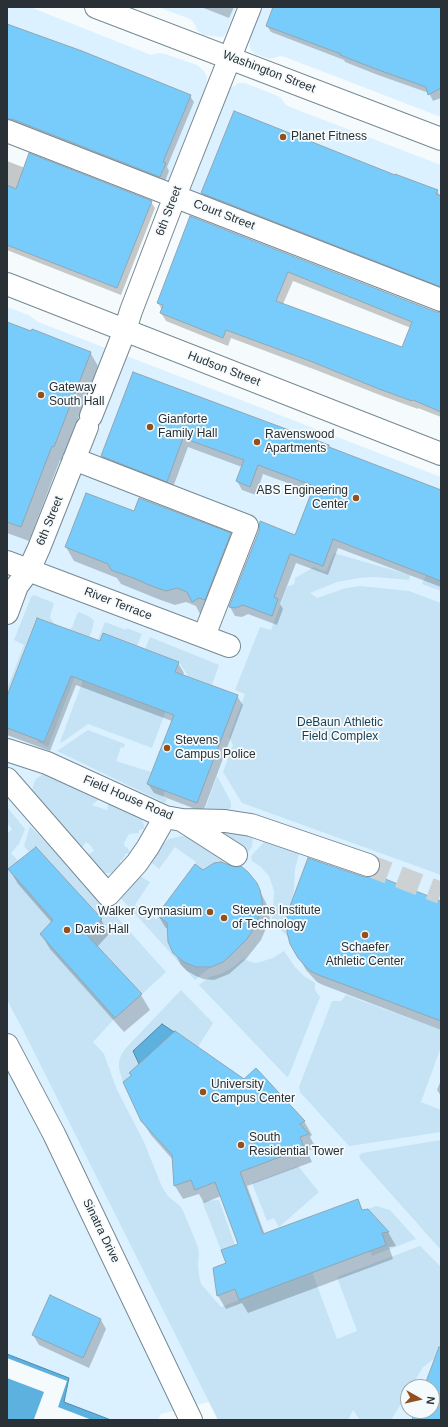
<!DOCTYPE html>
<html>
<head>
<meta charset="utf-8">
<style>
  body { margin:0 }
  #map { position:relative; width:448px; height:1427px; overflow:hidden; background:#f5fafc; font-family:Helvetica,sans-serif }
  canvas { display:block }
  .frame { position:absolute; inset:0; border:8px solid #293136; pointer-events:none }
  .north { position:absolute; left:400px; top:1379px; width:40px; height:40px; box-sizing:border-box; background:#f5fafc; border:1px solid #a3aaad; border-radius:50%; rotate:98deg; font-size:11px; font-weight:700; line-height:16px; text-align:center; color:#293136 }
  .north::after { content:''; display:block; margin:auto; width:14px; height:18px; background:#91501c; clip-path:polygon(50% 0,100% 100%,50% 72%,0 100%) }
</style>
</head>
<body>
<div id="map">
<canvas width="448" height="1427"></canvas>
<div class="frame"></div>
<div class="north">N</div>
</div>
<script>
const ctx = document.querySelector('canvas').getContext('2d');
ctx.lineJoin = 'round';
function fillPath(path, color) {
  ctx.fillStyle = color;
  ctx.fill(path, 'evenodd');
}
function toPath(rows) {
  const path = new Path2D();
  for (const r of rows) {
    path.moveTo(r[0], r[1]);
    for (let i = 2; i < r.length; i += 2) path.lineTo(r[i], r[i + 1]);
  }
  return path;
}
function trace(path, color, width, dash) {
  ctx.strokeStyle = color;
  ctx.lineWidth = width;
  ctx.lineCap = dash ? 'butt' : 'round';
  ctx.setLineDash(dash || []);
  ctx.stroke(path);
}
function label(font, color, halo, rows, align = 'center') {
  ctx.font = font + ' Helvetica,sans-serif';
  ctx.lineWidth = 3.5;
  ctx.setLineDash([]);
  ctx.textBaseline = 'middle';
  ctx.strokeStyle = halo;
  ctx.fillStyle = color;
  for (const [text, x, y, turn = 0] of rows) {
    ctx.save();
    ctx.translate(x, y);
    ctx.rotate((+turn || 0) * Math.PI / 180);
    ctx.textAlign = isNaN(turn) ? turn : align;
    if (halo) ctx.strokeText(text, 0, 0);
    ctx.fillText(text, 0, 0);
    ctx.restore();
  }
}
fillPath(toPath([
  [7,7,30,7,151,55,158,53,165,54,197,65,204,71,207,77,206,86,167,184,7,123],
  [158,7,236,7,226,33,223,37,220,37,203,35,197,30,194,23,190,19],
  [260,7,349,7,441,44,441,117,285,57,280,56,270,59,255,54,250,49,249,38],
  [239,83,245,83,280,97,286,105,290,107,441,165,441,289,189,192,229,89],
  [7,307,29,315,38,322,441,477,441,1420,218,1420,209,1402,161,1414,158,1420,92,1420,58,1407,7,1358],
  [408,1387,432,1387,432,1411,408,1411]
]), '#dbf1ff');
fillPath(toPath([
  [334,553,410,575,409,580,375,577,359,578,337,582,310,593,317,598,346,588,360,586,409,591,441,603,441,875,242,803,223,772,233,745,229,737,245,694,235,690,260,627,271,630,287,587,294,584,295,582,295,578,314,567,326,572],
  [426,575,441,581,441,591,422,584],
  [34,595,54,603,50,617,55,625,36,618,7,696,7,689,24,645,14,640,31,597],
  [79,612,90,617,94,621,92,630,87,644,67,630,72,628,77,614],
  [105,622,126,630,127,628,142,634,137,646,104,633,98,648,95,647],
  [150,637,219,665,212,685,188,676,179,662,145,649],
  [79,654,83,655,48,747,38,742,38,740,45,742],
  [91,659,85,682,160,710,174,689,152,748,88,724,61,743,60,742],
  [88,730,125,744,124,748,121,747,116,761,151,772,147,784,165,791,163,797,167,799,165,803,57,751],
  [43,774,48,774,99,799,92,805,107,810,109,800,140,816,144,825,144,829,139,830,139,833,129,834,124,843,125,847,127,847,130,853,125,854,125,857,123,857,123,860,120,860,122,869,115,873,103,873,86,856,94,851,91,846,86,842,79,852,31,794,34,783,36,779],
  [217,776,231,802,231,808,221,813,204,812],
  [7,807,25,829,19,844,11,853,18,861,8,869,53,920,40,934,115,1018,93,1042,104,1054,117,1090,144,1142,162,1187,168,1196,181,1207,184,1213,198,1247,199,1255,198,1264,199,1275,201,1284,221,1307,312,1272,337,1339,357,1331,337,1277,420,1246,441,1267,441,1345,435,1358,423,1367,411,1387,408,1387,408,1392,391,1420,360,1420,353,1410,348,1420,218,1420,22,1028,7,1000,7,834,12,829,7,823],
  [30,826,106,905,166,972,142,994,86,934,101,919,36,847,29,852,24,846],
  [210,830,247,835,253,837,252,847,248,852],
  [182,836,189,837,228,862,214,863,203,870,195,864,196,862,175,847,159,869,152,863,151,860,162,845,169,839],
  [265,841,300,851,295,869,294,891,287,919,289,938,281,930,275,928,267,930,267,929,271,922,273,911,274,891,269,876,261,867,252,861,251,856],
  [138,877,142,877,150,882,135,905,156,919,159,917,168,924,168,942,173,953,179,959,188,964,202,968,211,967,195,980,118,895],
  [284,951,295,967,304,976,315,983,315,990,320,997,289,1075,287,1077,199,985,209,977,221,974,232,968,243,959,255,963,260,962,273,958],
  [181,990,213,1023,198,1047,139,1064,129,1073,132,1075,123,1082,119,1069,119,1062,121,1055,125,1049],
  [346,995,441,1030,441,1047,421,1102,441,1110,441,1132,350,1146,348,1145,300,1092,299,1087,332,1001,341,1001],
  [441,1140,441,1198,440,1205,441,1211,441,1250,360,1159,359,1156,362,1153],
  [298,1166,319,1192,279,1227,274,1218,267,1221,252,1183],
  [219,1200,235,1245,221,1250,202,1201],
  [376,1206,390,1210,416,1239,372,1256,370,1251,386,1245,382,1234,388,1232,368,1209]
]), '#c5e3f5');
const water = toPath([
  [162,1024,174,1032,139,1064,133,1051,162,1024],
  [7,1354,69,1378,64,1402,111,1420,7,1420,7,1354]
]);
fillPath(water, '#5db1df');
trace(water, '#4d8bac', 1);
fillPath(toPath([
  [7,1358,67,1381,58,1407,92,1420,37,1420,34,1419,44,1392,7,1378]
]), '#f5fafc');
fillPath(toPath([
  [201,7,234,7,229,18],
  [274,7,441,7,441,98,433,101,429,93,378,75,345,62,344,60,271,32,267,26],
  [7,25,190,96,194,102,167,167,169,171,164,184,7,126],
  [7,161,25,168,151,202,155,208,121,295,7,250],
  [395,176,437,191,441,197,441,293,207,202,202,193],
  [191,217,436,313,441,313,441,417,418,408,418,409,385,397,316,370,231,338,228,346,166,321,161,313,162,310,158,303],
  [293,281,411,328,403,348,283,304],
  [7,323,90,352,98,366,62,461,60,460,29,541,7,533],
  [134,373,329,446,331,449,441,491,441,587,338,548,328,575,296,563,280,604,283,609,277,625,248,614,242,617,235,616,230,607,260,531,296,536,312,492,263,474,256,495,242,490,237,481,242,467,188,447,172,490,107,465,102,456],
  [134,513,230,534,238,548,201,616,196,606,186,602,175,605,158,599,121,584,117,578,74,561,66,547],
  [101,643,178,663,184,673,183,675,237,696,243,705,203,812,154,793,148,784,172,721,76,685,50,751,7,735,7,698],
  [9,869,101,919,109,934,97,947,141,995,150,1010,124,1032,50,949,41,934,52,923,18,884],
  [202,871,256,883,266,903,270,919,261,940,246,959,229,974,214,980,203,979,196,976,187,971,181,965,174,952,169,930,165,927,158,915],
  [364,878,441,902,441,1030,323,985,317,982,306,970,291,944],
  [130,1073,304,1121,312,1135,310,1137,316,1148,307,1151,312,1162,247,1186,265,1235,357,1200,363,1211,367,1210,388,1232,396,1246,389,1247,393,1259,248,1313,242,1303,226,1309,218,1296,239,1245,221,1196,204,1203,199,1194,183,1199,175,1186,173,1160,151,1135,142,1121],
  [441,1080,441,1096,437,1090],
  [51,1297,101,1320,106,1329,89,1368,39,1345,33,1335]
]), '#0003');
const building = toPath([
  [273,7,441,7,441,88,428,95,426,87,373,68,340,55,341,54,266,26,273,7],
  [7,24,82,51,191,95,163,162,166,163,160,177,12,119,7,119,7,24],
  [234,111,395,175,395,174,438,190,436,194,441,196,441,287,201,193,234,111],
  [29,153,152,201,117,288,7,245,7,185,16,189,29,153],
  [190,216,436,312,441,312,441,412,413,400,412,401,379,389,310,361,226,330,223,338,160,313,163,305,157,303,190,216],
  [288,272,412,322,402,347,276,301,288,272],
  [7,322,31,331,32,329,91,352,54,447,52,446,21,527,7,522,7,322],
  [133,372,329,445,329,447,441,490,441,581,333,539,323,566,290,554,274,597,278,599,272,616,243,605,236,608,229,607,259,531,260,521,295,535,314,486,258,465,250,487,236,481,244,460,183,438,167,482,101,456,133,372],
  [86,493,134,511,139,498,231,533,205,600,199,598,192,602,187,592,177,588,166,591,149,585,136,579,111,570,108,564,65,547,86,493],
  [37,618,100,641,103,633,179,662,175,672,238,695,197,803,147,784,174,715,71,676,44,742,7,728,7,696,37,618],
  [36,847,102,919,86,934,142,994,115,1018,40,934,53,920,8,869,36,847],
  [308,858,364,877,370,877,375,875,441,901,441,1021,316,974,309,970,298,958,290,944,287,932,287,914,308,858],
  [221,862,235,867,241,866,248,872,257,883,260,890,263,906,254,928,247,939,231,955,223,962,211,967,196,967,184,962,173,953,168,942,167,923,157,915,195,864,203,870,214,863,221,862],
  [175,1031,244,1079,256,1068,305,1121,300,1124,309,1134,300,1137,304,1148,240,1172,263,1234,358,1199,362,1210,368,1209,389,1232,382,1233,386,1245,239,1300,235,1289,217,1296,213,1268,226,1263,221,1250,238,1244,215,1182,195,1190,191,1180,174,1186,172,1155,141,1121,123,1082,132,1075,129,1073,175,1031],
  [50,1295,101,1319,83,1358,32,1335,50,1295],
  [439,1347,441,1347,441,1420,412,1420,415,1411,432,1411,432,1387,424,1387,439,1347]
]);
fillPath(building, '#78ccfb');
trace(building, '#92a6b1', 1);
trace(toPath([
  [368,865,441,893]
]), '#ccd2d4', 22, [22, 11]);
const minor = toPath([
  [7,131,441,300],
  [7,284,441,454],
  [91,416,125,330,131,311,175,196,250,7],
  [74,459,247,526,204,636],
  [7,562,229,646],
  [7,613,17,586,29,570,39,548,87,427],
  [7,750,47,763,165,817,182,820,225,821,251,825,368,865],
  [7,779,108,895,137,863,148,847,165,817],
  [183,821,236,855],
  [7,1045,54,1134,191,1420]
]);
const major = toPath([
  [96,7,441,139]
]);
trace(minor, '#768994', 24);
trace(major, '#768994', 24);
trace(minor, '#fff', 22);
trace(major, '#fff', 22);
for (const [x, y, r, color] of [
  [283,137,4,"#91501c"],
  [41,395,4,"#91501c"],
  [150,427,4,"#91501c"],
  [257,442,4,"#91501c"],
  [356,498,4,"#91501c"],
  [167,748,4,"#91501c"],
  [210,912,4,"#91501c"],
  [224,918,4,"#91501c"],
  [67,930,4,"#91501c"],
  [365,935,4,"#91501c"],
  [203,1092,4,"#91501c"],
  [241,1145,4,"#91501c"]
]) {
  const dot = new Path2D();
  dot.arc(x, y, r, 0, 2 * Math.PI);
  ctx.fillStyle = color;
  ctx.fill(dot);
  trace(dot, '#f5fafc', 1.5);
}
label('12px', '#293136', '#f5fafc', [
  ["Washington Street",269,72,21],
  ["6th Street",169,211,-69],
  ["Court Street",224,215,21],
  ["Hudson Street",224,369,21],
  ["6th Street",50,521,-68],
  ["River Terrace",118,604,21],
  ["Field House Road",128,798,23],
  ["Sinatra Drive",101,1231,64]
]);
label('12px', '#293136', '#f5fafc', [
  ["Planet Fitness",291,137],
  ["Gateway",49,388],
  ["South Hall",49,402],
  ["Gianforte",158,420],
  ["Family Hall",158,434],
  ["Ravenswood",265,435],
  ["Apartments",265,449],
  ["ABS Engineering",348,491,"right"],
  ["Center",348,505,"right"],
  ["Stevens",175,741],
  ["Campus Police",175,755],
  ["Stevens Institute",232,911],
  ["of Technology",232,925],
  ["Walker Gymnasium",202,912,"right"],
  ["Davis Hall",75,930],
  ["Schaefer",365,948,"center"],
  ["Athletic Center",365,962,"center"],
  ["University",211,1085],
  ["Campus Center",211,1099],
  ["South",249,1138],
  ["Residential Tower",249,1152]
], 'left');
label('12px', '#1a3e52', '#f5fafc', [
  ["DeBaun Athletic",340,723],
  ["Field Complex",340,737]
]);
</script>
</body>
</html>
